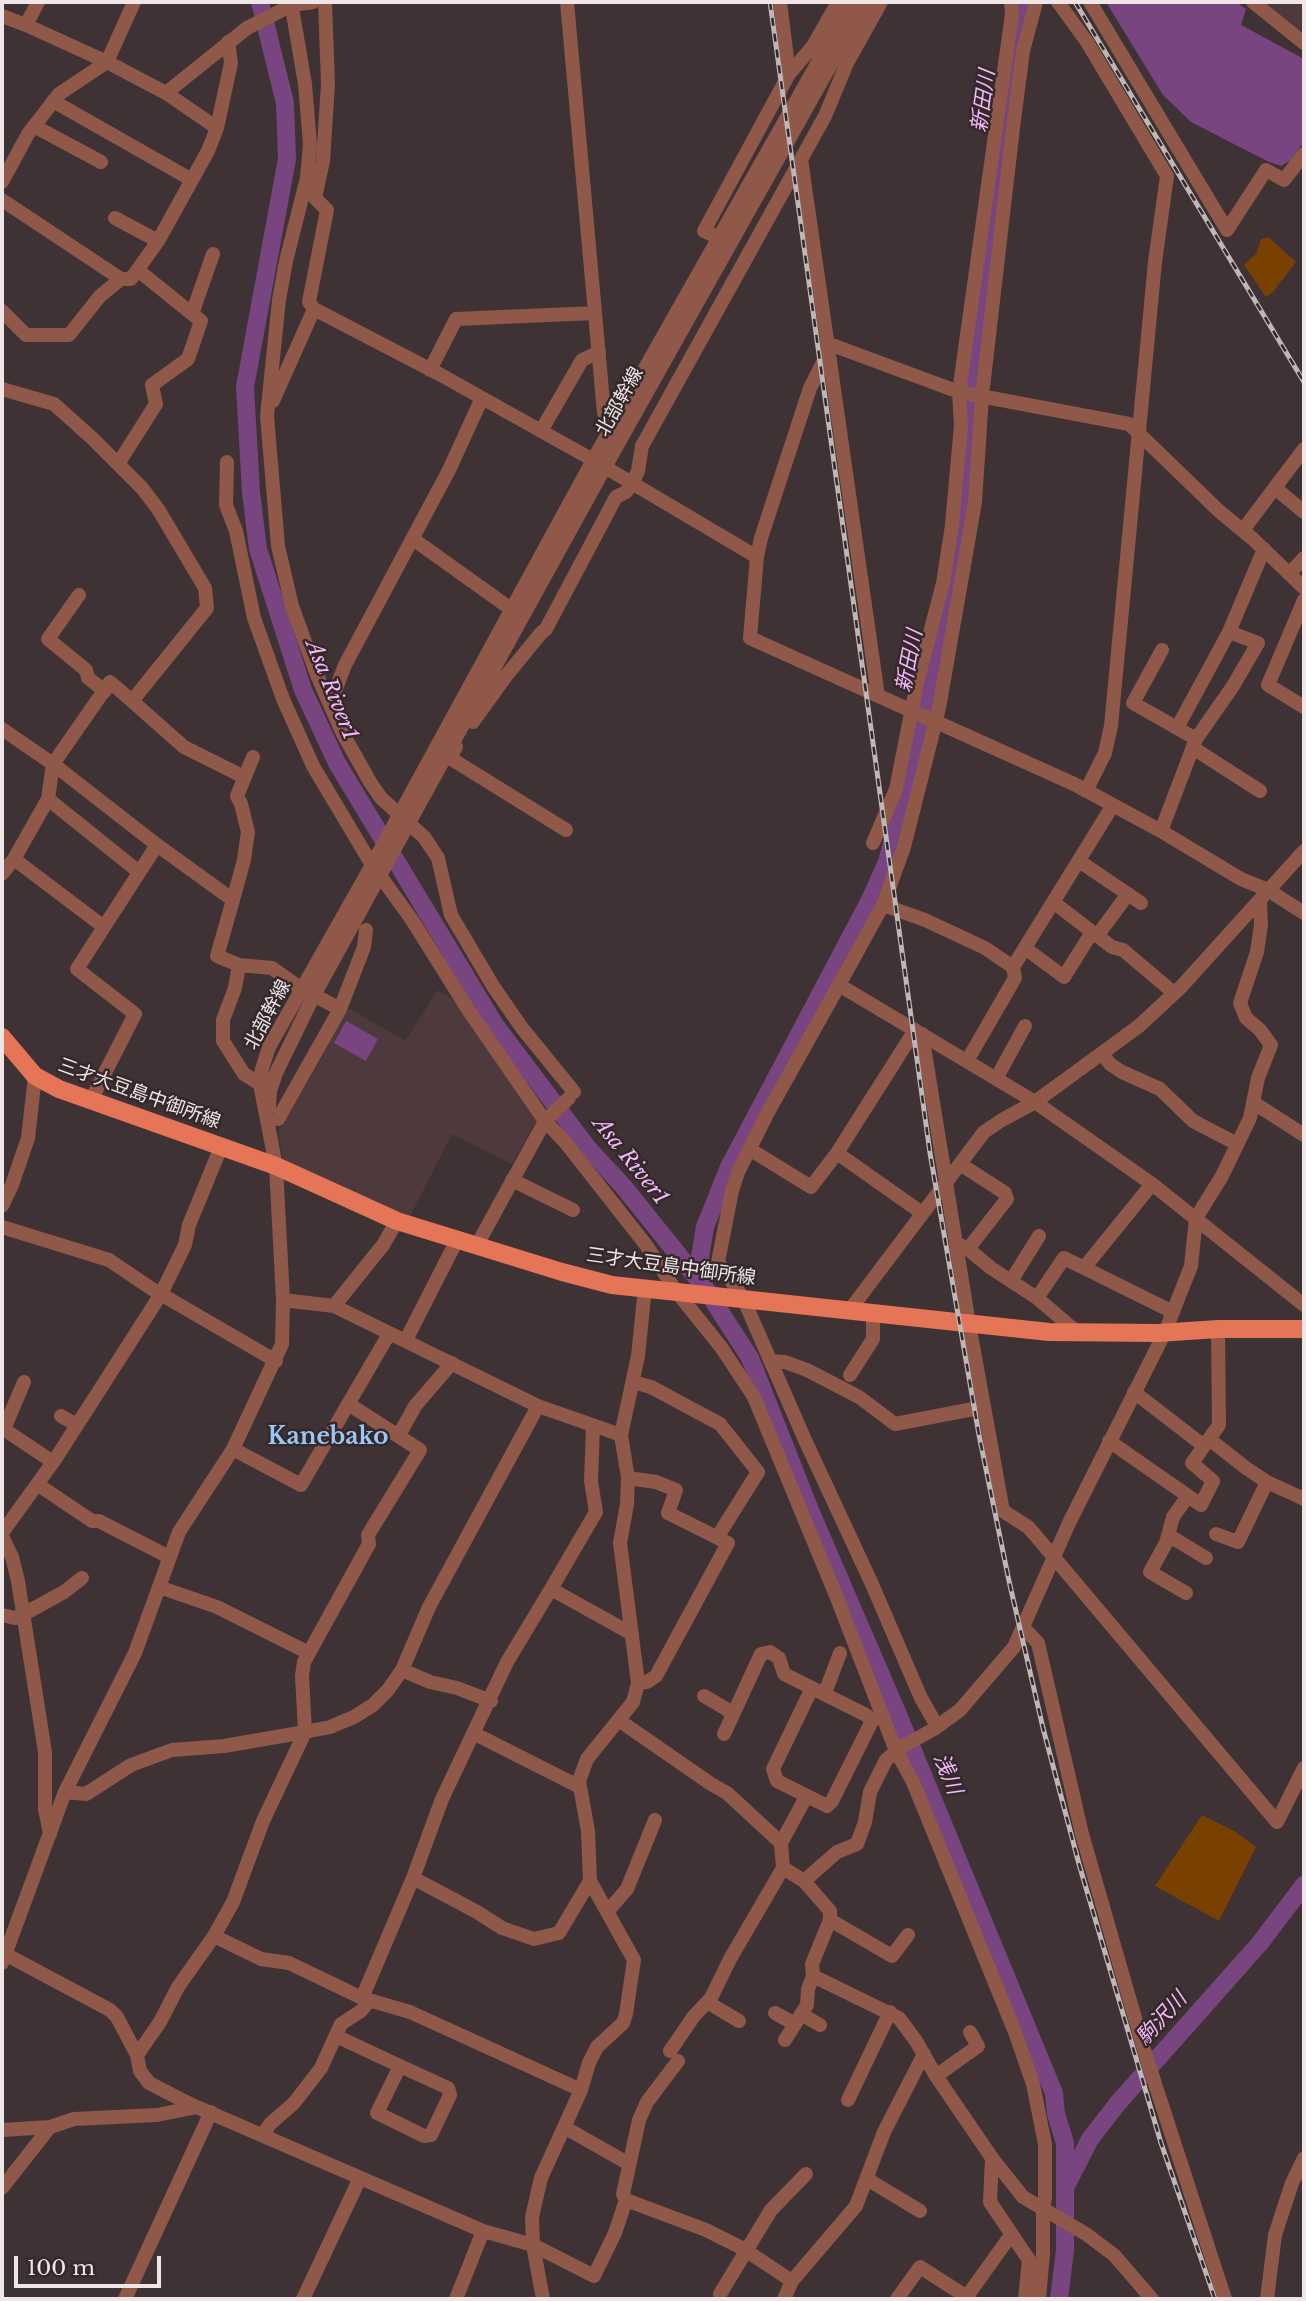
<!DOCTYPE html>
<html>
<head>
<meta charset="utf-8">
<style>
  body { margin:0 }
  #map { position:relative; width:1306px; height:2301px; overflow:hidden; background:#3f3234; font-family:"Libre Baskerville",serif }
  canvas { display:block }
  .frame { position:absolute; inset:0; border:4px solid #eee6e7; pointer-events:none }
  .scale { position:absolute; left:14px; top:2256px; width:147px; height:32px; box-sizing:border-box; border:4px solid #eee6e7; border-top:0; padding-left:9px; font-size:21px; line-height:24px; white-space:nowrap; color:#eee6e7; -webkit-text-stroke:5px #34282a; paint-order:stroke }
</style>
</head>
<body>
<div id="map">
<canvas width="1306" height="2301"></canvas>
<div class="frame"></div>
<div class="scale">100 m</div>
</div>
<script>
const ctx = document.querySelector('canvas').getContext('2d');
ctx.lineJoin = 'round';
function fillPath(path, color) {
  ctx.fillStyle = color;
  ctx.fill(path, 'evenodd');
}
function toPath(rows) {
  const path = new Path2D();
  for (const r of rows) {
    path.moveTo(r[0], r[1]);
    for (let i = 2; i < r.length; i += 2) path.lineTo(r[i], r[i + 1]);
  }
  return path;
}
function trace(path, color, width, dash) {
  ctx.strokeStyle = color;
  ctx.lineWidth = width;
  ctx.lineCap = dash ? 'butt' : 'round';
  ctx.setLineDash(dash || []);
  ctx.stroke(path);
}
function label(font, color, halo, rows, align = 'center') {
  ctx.font = font + ' "Libre Baskerville","Noto Sans JP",serif';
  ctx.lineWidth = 5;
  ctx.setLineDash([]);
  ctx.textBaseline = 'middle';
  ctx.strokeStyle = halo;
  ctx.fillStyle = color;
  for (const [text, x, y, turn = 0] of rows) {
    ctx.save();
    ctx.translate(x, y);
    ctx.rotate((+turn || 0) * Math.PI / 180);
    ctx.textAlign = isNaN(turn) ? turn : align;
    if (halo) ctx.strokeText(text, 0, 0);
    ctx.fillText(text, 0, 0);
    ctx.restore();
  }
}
fillPath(toPath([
  [1263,2,1304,2,1304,34],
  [438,990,458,1003,537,1119,512,1164,452,1134,409,1218,286,1164,288,1161,283,1159,278,1132,321,1059,346,1010,350,1009,405,1041]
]), '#4e3a3c');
fillPath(toPath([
  [1268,237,1296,262,1273,292,1266,297,1244,265,1256,254,1261,239],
  [1202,1815,1236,1832,1256,1847,1219,1921,1155,1886]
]), '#784100');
fillPath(toPath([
  [1106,2,1236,2,1246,9,1241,25,1304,59,1304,142,1291,160,1281,166,1269,162,1191,122,1163,95],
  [346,1021,378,1039,366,1061,334,1043]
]), '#784581');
trace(toPath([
  [260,2,285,103,287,159,245,387,251,492,258,549,303,690,337,763,495,1025,587,1147,623,1186,705,1288,750,1358,810,1510,897,1712,1054,2093,1056,2114,1065,2143,1065,2250,1059,2299],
  [704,1285,700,1257,705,1227,729,1167,870,900,887,862,908,786,926,708,957,544,965,487,968,404,1009,83,1019,15,1026,2],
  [1066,2186,1090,2139,1118,2103,1260,1943,1304,1885]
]), '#784581', 18);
trace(toPath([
  [291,2,305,84,310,144,307,178,286,261,279,300,267,416,278,546,292,606,317,675,342,732,370,782,381,798,424,837,438,858,451,915,493,986,522,1028,574,1092],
  [325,2,328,84,323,161,315,198,327,210,309,302,314,309,441,375,593,460,757,557],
  [567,2,604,413],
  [780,2,789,74],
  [1058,2,1087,42,1167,176,1155,262,1111,726,1105,753,1086,791],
  [1090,2,1227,230,1266,170,1284,180,1304,154],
  [1253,2,1304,43],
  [2,16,26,25,107,62,166,93,217,128,208,151,158,241,131,279,121,279,2,200],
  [26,25,38,2],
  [166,93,247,28,292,5,313,2],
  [53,101,192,180],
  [34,126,101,162],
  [217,128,231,63,228,42],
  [801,159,878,696],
  [2,182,28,134,59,94,107,62,134,2],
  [115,218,158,241],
  [720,238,704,231,789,74,813,46,838,2],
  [2,311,26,335,69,335,100,296,121,279],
  [192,314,213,254],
  [430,370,456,319,595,313],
  [2,389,54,404,92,438,142,488,158,509,205,588,207,608,132,701,110,682,53,764,48,799,14,859,2,874],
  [273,401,314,309],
  [541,431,582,360,599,352],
  [227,462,226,505,236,531,254,618,283,699,313,766,372,865],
  [118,464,156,404,152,385,188,359,201,321,139,271],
  [1275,488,1304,512],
  [1243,530,1304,449],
  [413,539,511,609],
  [1289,574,1304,558],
  [1304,588,1253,539,1219,511,1129,424,959,392,832,345,810,388,761,538,757,557,750,638,1074,784,1161,831,1241,879,1268,890,1304,913],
  [79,595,48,639,86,670,88,678,105,691],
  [1304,600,1268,685,1304,707],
  [1162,650,1133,703,1177,728],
  [132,701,184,747,244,777],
  [330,704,345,665,449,470,482,398],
  [473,722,506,676,541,633,546,629,616,497,626,492,633,482,638,471,642,446,825,116,847,63,881,2],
  [2,729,53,764,157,845,233,900,217,956,239,965,235,988,223,1020,223,1041,244,1074,260,1084],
  [1196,739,1177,728,1229,632,1264,549],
  [456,747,450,758,566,830],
  [1193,748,1260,791],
  [48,799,139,872],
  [1161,831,1196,739,1233,686,1258,643,1229,632],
  [873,843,896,789,917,683,943,583,952,525,961,425,959,392,1012,14,1011,2],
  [14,859,104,927,77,969,135,1014,91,1100],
  [1079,861,1141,903],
  [381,877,412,920,469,1011,545,1121,565,1142,646,1245,676,1291,721,1347,754,1397,837,1598,896,1751,913,1782,1015,2032,1033,2084,1045,2144,1045,2198,1043,2209,1043,2253,1039,2299],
  [233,900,244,860,248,832,241,804,237,796,253,757],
  [1053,902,1112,947,1123,950,1174,993],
  [883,905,904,847,939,708,975,502,982,396,1013,128,1023,51,1036,2],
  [104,927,157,845],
  [1097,936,1128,894],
  [1025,948,1064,977,1092,932],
  [239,965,272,968,303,990],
  [1013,967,1113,805],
  [839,985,767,1114,738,1172,732,1191,718,1262,743,1298,805,1440,871,1582,921,1698,937,1726],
  [314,995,340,1009],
  [922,1034,969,1324,1003,1511,1028,1527,1036,1536,1277,1822,1304,1768],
  [1102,1054,1110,1064,1122,1072,1160,1089,1193,1121,1237,1144],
  [967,1061,1015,978,1013,967,985,948,925,920,883,905,839,985,1035,1102,1152,1184,1304,1305],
  [996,1079,1025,1026],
  [1254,1103,1304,1135],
  [269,1107,270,1091,276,1073,314,995,605,467,866,2],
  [278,1119,340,1009,364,947,366,930],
  [751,1150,811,1187,837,1153,915,1030],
  [837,1153,922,1213],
  [512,1180,573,1210],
  [2,1206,12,1185,28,1138,35,1076],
  [2,1227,109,1260,152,1289,276,1361],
  [956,1243,968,1249,1007,1199,1005,1193,960,1164],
  [477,1245,545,1121,569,1098],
  [968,1249,991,1268,1037,1298],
  [1084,1268,1152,1184],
  [1011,1281,1039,1236],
  [283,1300,334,1306,538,1406,621,1435],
  [334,1306,383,1245,397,1221],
  [849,1311,984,1132,1002,1120,1035,1102,1139,1026,1181,987,1304,851],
  [1078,1333,1037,1298,1064,1258,1173,1312],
  [406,1340,458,1238],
  [770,1361,785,1362,807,1370,859,1397,895,1424,984,1407],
  [850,1375,873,1339,873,1314],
  [633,1382,651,1387,720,1424,758,1472,718,1536],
  [1134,1392,1204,1446],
  [61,1416,77,1425],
  [2,1428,53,1462],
  [4,1429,24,1382],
  [399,1435,415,1406,452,1363],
  [1209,1439,1219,1425,1218,1329],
  [1109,1441,1201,1505,1213,1481,1192,1463,1209,1439,1246,1468,1267,1482,1304,1499],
  [233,1449,301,1485,389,1334],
  [628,1478,656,1482,676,1490,668,1513,728,1543,656,1676,647,1682,638,1683],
  [37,1484,92,1521,99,1521,169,1557],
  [2,1533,56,1458,161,1294,185,1245,189,1225,221,1147],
  [1216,1534,1238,1542,1267,1482],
  [1168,1535,1206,1558],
  [2,1536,12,1557,18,1581,45,1752,45,1809,50,1834],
  [159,1587,217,1607,309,1653],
  [551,1589,596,1512,591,1481,593,1426],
  [1186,1593,1150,1572,1166,1543,1173,1517,1188,1496],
  [2,1615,15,1618,22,1615,64,1592,82,1578],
  [1023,1627,1038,1643,1082,1834,1145,2053,1225,2299],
  [402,1670,430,1682,457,1688,491,1701],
  [825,1693,840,1653],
  [704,1696,733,1713],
  [620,1721,711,1784,727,1793,781,1843,783,1868,804,1881,830,1911,830,1920,812,1964,813,1976,899,2018,916,2041,936,2076,992,2158,1023,2197,1086,2234,1114,2255,1152,2299],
  [475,1734,580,1787],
  [724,1734,761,1654,770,1652,779,1658,784,1674,866,1715,872,1721,832,1801,827,1806,777,1781,773,1769,812,1688],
  [65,1792,86,1794,131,1765,172,1750,224,1746,305,1732,330,1727,354,1717,373,1705,388,1690,402,1670,429,1607,538,1406],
  [781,1843,806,1797],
  [413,1878,477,1912,502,1928,534,1939,559,1933,590,1881],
  [804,1881,837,1852,857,1844,865,1822,870,1792,886,1760,900,1748,934,1729,960,1710,1014,1647,1069,1523,1165,1332,1191,1266,1196,1218,1222,1176,1250,1118,1258,1078,1271,1045,1260,1030,1246,1018,1240,1003,1257,952,1261,925,1260,901],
  [607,1912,627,1889,655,1820],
  [830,1920,892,1956,908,1935],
  [214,1936,261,1959,289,1963,362,1998],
  [5,1954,110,2010,117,2017,137,2055,140,2071,149,2083,192,2105,483,2231,533,2245,594,2276,615,2233,626,2200,706,2230,742,2248,792,2281],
  [2,1963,65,1792,135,1653,179,1532,233,1449,282,1344,283,1300,276,1166,260,1084,262,1069,269,1047,372,865,593,460,852,2],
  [707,2002,739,2021],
  [775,2013,795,2024],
  [801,2014,820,2025],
  [336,2036,400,2066,448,2088,450,2095,431,2135,424,2136,377,2113,400,2066],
  [785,2040,807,2005,808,1989,813,1976],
  [670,2051,694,2016,711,1998,730,1959,783,1868],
  [137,2055,160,2022,178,1987,214,1936,233,1902,263,1821,305,1732,302,1676,304,1662,369,1544,368,1535,420,1450,350,1405],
  [936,2076,978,2046,970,2032],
  [581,2090,410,2012,362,1998,413,1878,442,1799,507,1662,551,1589,632,1634],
  [848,2100,890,2012],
  [564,2127,629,2164],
  [2,2130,50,2127,74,2119,157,2115,197,2107],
  [263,2135,270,2124,294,2103,321,2068,341,2024,361,2011,369,2001],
  [992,2158,990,2202,1029,2260,1025,2299],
  [867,2179,920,2211],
  [2,2188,50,2127],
  [626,2200,623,2194,639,2120,647,2102,678,2061],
  [720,2294,771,2210,806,2174],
  [125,2299,211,2112],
  [303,2299,360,2178],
  [456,2299,483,2231],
  [543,2299,533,2245,532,2217,541,2178,581,2090,589,2063,597,2047,623,2023,626,2014,634,1960,590,1881,588,1831,579,1781,587,1759,633,1702,638,1683,620,1543,627,1504,628,1478,621,1435,638,1356,645,1288],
  [784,2299,792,2281,856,2206,884,2132,924,2054],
  [897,2299,920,2267,970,2299],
  [965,2299,1011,2235],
  [1267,2299,1275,2235,1292,2183,1304,2158]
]), '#8f5849', 14);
trace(toPath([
  [2,1037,35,1076,59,1089,276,1166,397,1221,562,1272,612,1285,1049,1332,1158,1333,1218,1329,1304,1329]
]), '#e47557', 18);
const rail = toPath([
  [770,2,930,1153,979,1435,1009,1581,1043,1728,1079,1864,1161,2143,1215,2299],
  [1075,2,1304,382]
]);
trace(rail, '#bfb6b7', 5);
trace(rail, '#34282a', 2.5, [8]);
label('19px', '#eee6e7', '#34282a', [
  ["北部幹線",620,402,-61],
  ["北部幹線",268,1015,-62],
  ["三才大豆島中御所線",139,1094,20],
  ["三才大豆島中御所線",671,1267,8]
]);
label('italic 21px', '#f4b8fd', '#34282a', [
  ["新田川",984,101,-82],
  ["新田川",910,661,-79],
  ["Asa River1",331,690,68],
  ["Asa River1",630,1161,51],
  ["浅川",947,1774,68],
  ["駒沢川",1162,2019,-48]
]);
label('bold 23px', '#99c8f5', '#34282a', [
  ["Kanebako",328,1438]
]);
</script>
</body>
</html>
